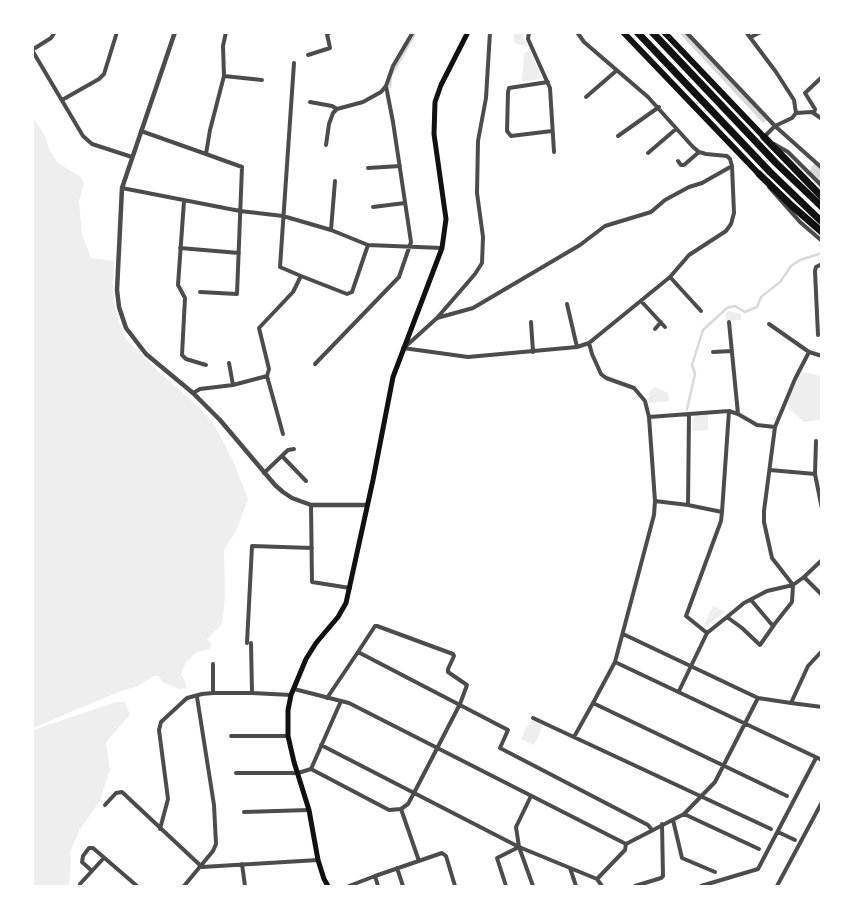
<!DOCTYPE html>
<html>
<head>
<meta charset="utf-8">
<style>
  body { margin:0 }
  #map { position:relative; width:854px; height:919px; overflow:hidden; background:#fff; font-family:Barlow,sans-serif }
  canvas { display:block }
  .frame { position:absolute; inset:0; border:34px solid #fff; pointer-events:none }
</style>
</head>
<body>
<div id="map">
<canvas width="854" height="919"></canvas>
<div class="frame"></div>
</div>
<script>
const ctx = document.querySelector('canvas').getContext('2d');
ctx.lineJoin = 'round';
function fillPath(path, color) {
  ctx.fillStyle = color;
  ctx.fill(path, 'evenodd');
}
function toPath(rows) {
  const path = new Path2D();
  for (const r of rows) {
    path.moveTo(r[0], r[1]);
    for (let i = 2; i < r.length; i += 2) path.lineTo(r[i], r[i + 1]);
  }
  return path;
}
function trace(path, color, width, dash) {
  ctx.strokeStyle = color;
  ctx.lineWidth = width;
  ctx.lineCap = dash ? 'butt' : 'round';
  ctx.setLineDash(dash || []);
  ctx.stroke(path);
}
fillPath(toPath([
  [513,33,525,33,523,36,528,47,515,43],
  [526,52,531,52,541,76,540,79,522,82,524,54],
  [32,116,45,136,49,149,58,163,81,177,84,183,79,201,82,235,88,249,90,258,114,261,113,289,115,308,120,325,127,340,160,373,200,408,214,424,234,463,248,499,236,531,224,550,225,598,222,624,207,639,211,643,210,649,197,652,186,662,181,674,186,683,186,688,179,689,163,682,158,676,154,676,136,687,123,690,33,728],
  [729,311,741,314,741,320,726,320,725,314],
  [803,372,821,376,821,420,804,422,789,408,788,403,792,391,800,375],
  [654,387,668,393,669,401,649,403,647,399,650,396,648,394],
  [696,415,708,415,708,430,693,431,692,419],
  [713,606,724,611,722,614,708,625,704,625],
  [116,702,125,702,130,715,106,742,110,770,100,801,80,829,70,852,71,863,69,886,33,886,33,730],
  [532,720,543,725,534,745,521,739,526,728]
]), '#eee');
fillPath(toPath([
  [679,33,685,33,767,120,763,123]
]), '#d9d9d9');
trace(toPath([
  [390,87,391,76,416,32],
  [687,409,695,374,692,365,703,330,727,308,735,306,745,312,757,307,761,297,780,282,791,266,800,260,822,253],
  [822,473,822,481]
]), '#d9d9d9', 2.5);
trace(toPath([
  [817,171,822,175]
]), '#d9d9d9', 14);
trace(toPath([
  [529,32,528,39,550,88,554,152],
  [686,32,775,126,764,137],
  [746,32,776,72,794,100,796,113],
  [751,37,761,32],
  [32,50,83,136,92,144,132,157],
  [32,50,51,38,55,32],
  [308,55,330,48,327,34,331,32],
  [294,63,280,267,301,276],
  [224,76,262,80],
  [548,82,509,88,508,92,507,131,511,136,552,131],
  [586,97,616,71],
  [62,100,99,79,104,74,117,32],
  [310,102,332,106,337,109],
  [814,113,815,109,805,93,822,77],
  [822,119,812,112,796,113,792,118,775,126,822,168],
  [141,131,206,154,210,130,224,76,223,46,226,32],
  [618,136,659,107],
  [774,144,788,152,822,186],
  [326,145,329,124,333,113,337,109,363,102,381,92,386,86,393,66,413,32],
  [648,153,676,129],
  [678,161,681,165,684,165,699,152],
  [368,168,400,166],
  [769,187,800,222,822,241],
  [122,188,240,211,283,216,331,230,368,245,442,248],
  [184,201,178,285,185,298,182,355,186,359,206,365],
  [373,207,405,203],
  [331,230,335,181],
  [180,248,239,253],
  [670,277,701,311],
  [200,292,237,294,242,167,206,154],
  [641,301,665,327],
  [567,304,577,347],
  [437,318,475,274,482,263,483,237,477,193,478,141,486,98,490,32],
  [531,322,533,352],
  [729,322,738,414,729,411],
  [769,324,809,352,822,356],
  [655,329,661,322],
  [818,335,815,271,816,267,822,264],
  [589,343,592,354,601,374,606,378,634,388,645,401,649,417,655,501,654,515,615,662,593,703],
  [405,347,437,318,473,308,580,245,605,226,651,212,665,200,689,187,702,183,732,166,730,159,727,156,706,154,699,152,693,147,648,97,584,42,577,32],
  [403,348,468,357,577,347,589,343,670,277,689,255,726,231,731,224,734,213,732,166],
  [713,352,732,351],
  [229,363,233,385],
  [315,364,399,277,411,242,393,122,386,86],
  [267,376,283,434],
  [193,393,200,389,233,385,267,376,269,369,259,328,293,292,301,276,347,294,352,292,368,245],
  [738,414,757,425,775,427],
  [649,417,729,411,722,512],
  [282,456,306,481],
  [770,470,815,474,816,441],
  [264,473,288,450,294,449],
  [815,474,822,509],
  [655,501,688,505,722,512,721,521,686,616,707,633],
  [311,505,312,582,350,588],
  [688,505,689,414],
  [822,560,804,577,822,595],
  [751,600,773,626,792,602,793,585,804,577],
  [727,617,744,603,767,591,793,585,772,558,764,522,764,511,775,427,795,379,809,352],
  [623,634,758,698],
  [247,643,252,546,312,548],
  [251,643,252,693],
  [358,652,375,626,377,626,453,654,454,656,448,669,448,672,467,685,460,704,414,793,408,804,401,809],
  [615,662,822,760],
  [213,664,213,693],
  [294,689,349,703,626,844],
  [679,691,707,633,727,617,742,628,760,645,774,625],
  [327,698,358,652,508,730,500,748,648,825,652,830],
  [341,701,311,769,389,810,401,809,419,861],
  [791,703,822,707],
  [533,718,771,829],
  [231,736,288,736],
  [574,737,593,703,787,796],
  [321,745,519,847,533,886],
  [236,773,298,773,311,769],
  [531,796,516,827,519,847,597,879,625,850,626,844,684,814,715,782,758,698,791,703,808,666,822,651],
  [105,805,116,793,122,792,202,867,318,860],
  [244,812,309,810],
  [684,814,759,849],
  [673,820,682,858,715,872],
  [160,829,168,799,159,730,161,722,187,698,202,694,213,693,252,693,291,695],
  [778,832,795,840],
  [242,864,245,886],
  [397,868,403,886],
  [570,868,576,886],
  [92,871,82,862,83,856,89,848,93,848,137,886],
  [375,876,442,853,446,856,455,886],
  [597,879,602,886],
  [80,884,102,860],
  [184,886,213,851,216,844,214,805,197,697],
  [349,886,375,876,378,886],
  [506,886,497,858,519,847],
  [635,886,661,878,663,876,662,824],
  [701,886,758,869,816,758],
  [777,886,822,802]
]), '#4c4c4c', 4);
trace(toPath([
  [175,32,122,188,117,290,119,307,126,328,146,354,193,393,220,420,275,485,283,492,292,498,311,505,367,505]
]), '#4c4c4c', 4.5);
trace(toPath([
  [328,886,324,879,318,860,309,810,294,762,288,736,288,710,291,695,306,659,316,643,338,617,346,603,373,480,393,377,442,248,446,219,434,134,435,102,441,85,468,32]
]), '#111', 5);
trace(toPath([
  [623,32,759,174],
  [664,32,764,137]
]), '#111', 6);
trace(toPath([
  [637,32,770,172,822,222],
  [652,32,776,163,822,207],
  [764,137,822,197],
  [759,174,792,206,822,232]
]), '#111', 7);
</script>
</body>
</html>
